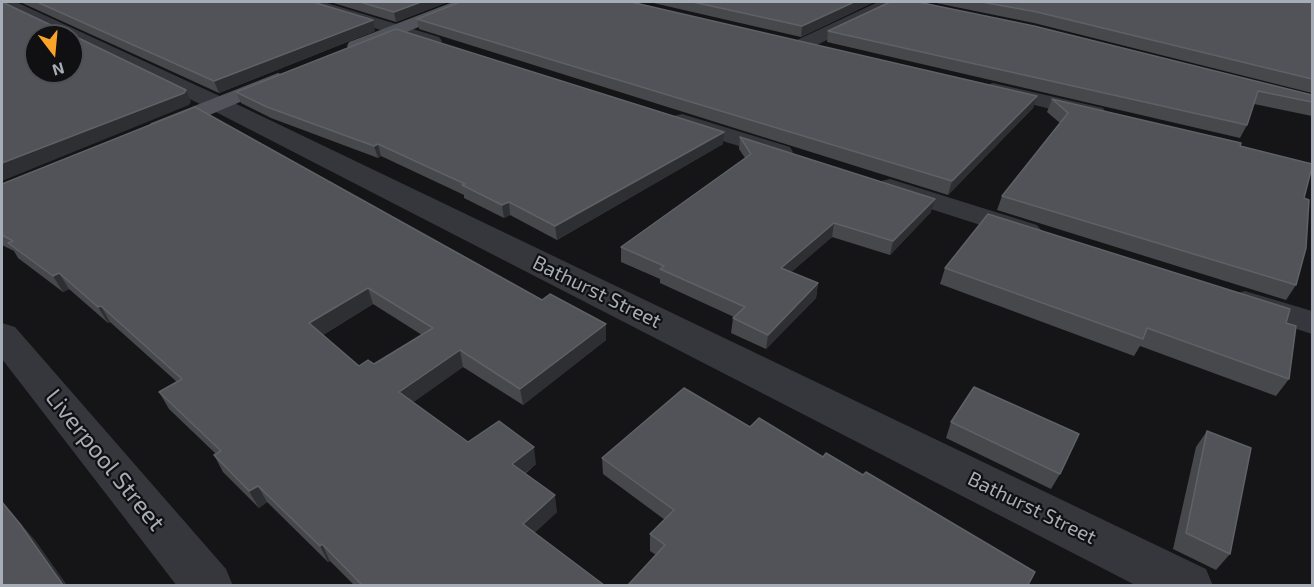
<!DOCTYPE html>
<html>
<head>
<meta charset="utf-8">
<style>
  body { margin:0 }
  #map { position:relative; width:1314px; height:587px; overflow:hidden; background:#151517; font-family:"Exo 2",sans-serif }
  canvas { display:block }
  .frame { position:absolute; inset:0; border:3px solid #a6adb7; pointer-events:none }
  .north { position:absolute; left:24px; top:24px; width:60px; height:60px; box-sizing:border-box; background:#101012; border:2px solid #4c4f54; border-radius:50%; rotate:164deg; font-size:16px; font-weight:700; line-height:24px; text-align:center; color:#a6adb7 }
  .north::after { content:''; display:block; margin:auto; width:21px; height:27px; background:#f9a32a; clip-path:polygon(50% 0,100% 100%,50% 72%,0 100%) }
</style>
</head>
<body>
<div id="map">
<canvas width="1314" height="587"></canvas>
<div class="frame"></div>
<div class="north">N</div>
</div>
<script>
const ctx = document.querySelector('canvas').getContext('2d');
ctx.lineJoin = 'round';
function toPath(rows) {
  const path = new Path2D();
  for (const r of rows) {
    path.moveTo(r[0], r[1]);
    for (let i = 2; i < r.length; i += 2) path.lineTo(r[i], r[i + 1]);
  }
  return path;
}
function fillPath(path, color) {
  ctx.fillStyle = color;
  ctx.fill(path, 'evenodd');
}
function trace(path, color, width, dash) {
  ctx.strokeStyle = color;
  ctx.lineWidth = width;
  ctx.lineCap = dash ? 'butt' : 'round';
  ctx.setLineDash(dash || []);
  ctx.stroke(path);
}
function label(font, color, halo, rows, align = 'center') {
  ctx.font = font + ' "Exo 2",sans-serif';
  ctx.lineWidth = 4.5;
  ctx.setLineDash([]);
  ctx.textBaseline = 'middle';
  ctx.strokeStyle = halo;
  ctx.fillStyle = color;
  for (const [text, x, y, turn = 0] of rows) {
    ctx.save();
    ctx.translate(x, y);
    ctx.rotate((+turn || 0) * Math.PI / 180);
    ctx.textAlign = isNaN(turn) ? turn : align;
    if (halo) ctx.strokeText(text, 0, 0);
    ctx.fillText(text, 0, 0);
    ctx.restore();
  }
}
fillPath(toPath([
  [2,2,16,2,226,99,1206,569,1213,586,1137,586,210,109,72,41,72,36,61,36,2,7,2,2],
  [301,2,324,2,439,37,442,41,439,45,427,45,303,5,301,2],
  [878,2,898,2,896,5,811,48,797,48,795,44,797,40,878,2],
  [993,83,1103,108,1106,113,1103,118,1095,120,986,93,982,89,986,85,993,83],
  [682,114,790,147,793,152,790,157,781,159,674,126,671,121,674,116,682,114],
  [890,179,1037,225,1042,231,1037,237,1027,240,881,193,877,187,881,181,890,179],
  [1245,291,1312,311,1312,334,1233,308,1228,301,1233,294,1245,291],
  [2,323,15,327,226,569,233,586,177,586,2,359,2,323]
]), '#35373c');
fillPath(toPath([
  [453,2,474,2,472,5,363,50,349,50,347,46,349,42,453,2],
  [278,73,285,75,288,79,285,83,167,133,159,135,151,133,147,128,151,123,278,73]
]), '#51545b');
fillPath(toPath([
  [20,2,313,2,375,31,219,93],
  [330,2,448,2,396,22],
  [649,2,874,2,801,37],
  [931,2,1312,2,1312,93,1034,23],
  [417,19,1037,96,1033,108,948,195,419,29],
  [828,31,1312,95,1312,116,1254,104,1247,125,1240,138,827,42],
  [236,92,723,144,557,240,510,215,504,218,464,198,464,195,381,156,378,158,271,118,241,103],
  [1052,99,1240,146,1304,198,1296,285,1286,300,997,210,1002,196,1060,123,1047,112],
  [740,137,931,212,890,255,832,237,791,272,818,283,816,298,766,349,731,333,733,318,734,317,660,283,660,279,621,262,621,247,745,158,739,149],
  [2,184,542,300,606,324,606,340,523,405,463,367,413,402,468,442,536,464,525,474,557,512,534,533,604,585,354,585,330,561,328,562,267,502,259,508,223,472,214,455,216,454,169,409,159,392,177,382,110,322,108,323,69,289,63,292,18,258,14,251,2,245],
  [373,304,422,335,374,364,359,366,323,335],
  [945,268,1286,323,1289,379,1276,396,1140,346,1134,356,940,284],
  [951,422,1060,474,1051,489,946,438],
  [750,427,1028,585,656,555,650,551,650,534,665,520,603,474,602,458],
  [1207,431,1230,554,1216,570,1173,549,1196,447]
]), '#46484c');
fillPath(toPath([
  [421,2,448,2,396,22,394,12],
  [854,2,874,2,801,37,802,26],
  [373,20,375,31,219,93,214,81],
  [186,90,191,102,189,105,2,181,2,163],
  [1037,96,1033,108,948,195,952,181],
  [724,132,723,144,557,240,555,226],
  [378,144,381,156,378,158,374,146],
  [935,199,931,212,890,255,893,241],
  [509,202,510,215,504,218,502,205],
  [834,223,832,237,779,283,781,268],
  [59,273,69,289,63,292,53,276],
  [818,283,816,298,766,349,768,335],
  [368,288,373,304,316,339,309,323],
  [101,306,110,322,108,323,98,307],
  [606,324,606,340,523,405,520,389],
  [460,350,463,367,404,409,399,392],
  [534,447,536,464,515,481,512,464],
  [258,486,267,502,259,508,249,491],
  [555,495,557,512,526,541,523,524],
  [2,502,35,540,67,585,63,585],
  [322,544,330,561,328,562,320,546]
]), '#2e2f32');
const building = toPath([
  [2,2,55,27,64,27,66,32,186,90,184,93,2,163,2,2],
  [36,36,72,36,72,72,36,72,36,36],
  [37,2,313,2,373,20,214,81,37,2],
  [360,2,421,2,394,12,360,2],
  [460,2,631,2,1037,96,952,181,417,19,460,2],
  [693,2,854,2,802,26,693,2],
  [890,2,918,2,1034,26,1312,95,1312,102,1258,91,1247,125,828,31,890,2],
  [982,2,1312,2,1312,79,1037,12,982,2],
  [396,29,724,132,555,226,509,202,502,205,462,185,465,184,378,144,374,146,267,107,236,92,396,29],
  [1052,99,1241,143,1240,146,1312,164,1312,167,1304,198,1309,200,1306,248,1296,285,1002,196,1068,113,1052,99],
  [195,107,542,300,550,294,606,324,520,389,460,350,399,392,468,442,499,421,534,447,512,464,555,495,523,524,604,585,362,585,322,544,320,546,258,486,249,491,214,455,221,451,159,392,182,379,101,306,98,307,59,273,53,276,8,243,13,241,2,235,2,184,195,107],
  [368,288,433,328,374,364,368,360,359,366,309,323,368,288],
  [740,137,935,199,893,241,834,223,781,268,818,283,768,335,733,318,745,307,660,269,664,266,621,247,751,154,740,137],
  [988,214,1290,309,1286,323,1296,326,1289,379,1147,328,1143,339,945,268,988,214],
  [974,387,1079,434,1060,474,951,422,974,387],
  [684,388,750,427,759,418,823,457,826,453,863,475,866,472,1035,572,1028,585,628,585,665,545,650,534,674,510,602,458,684,388],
  [1207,431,1251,448,1230,554,1186,533,1207,431],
  [2,502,20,524,63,585,2,585,2,502]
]);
fillPath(building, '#515358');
trace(building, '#5e6166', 1.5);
label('20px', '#a6adb7', '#101012', [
  ["Bathurst Street",597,292,26],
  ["Bathurst Street",1032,508,26]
]);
label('24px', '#a6adb7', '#101012', [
  ["Liverpool Street",105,460,51]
]);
</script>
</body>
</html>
